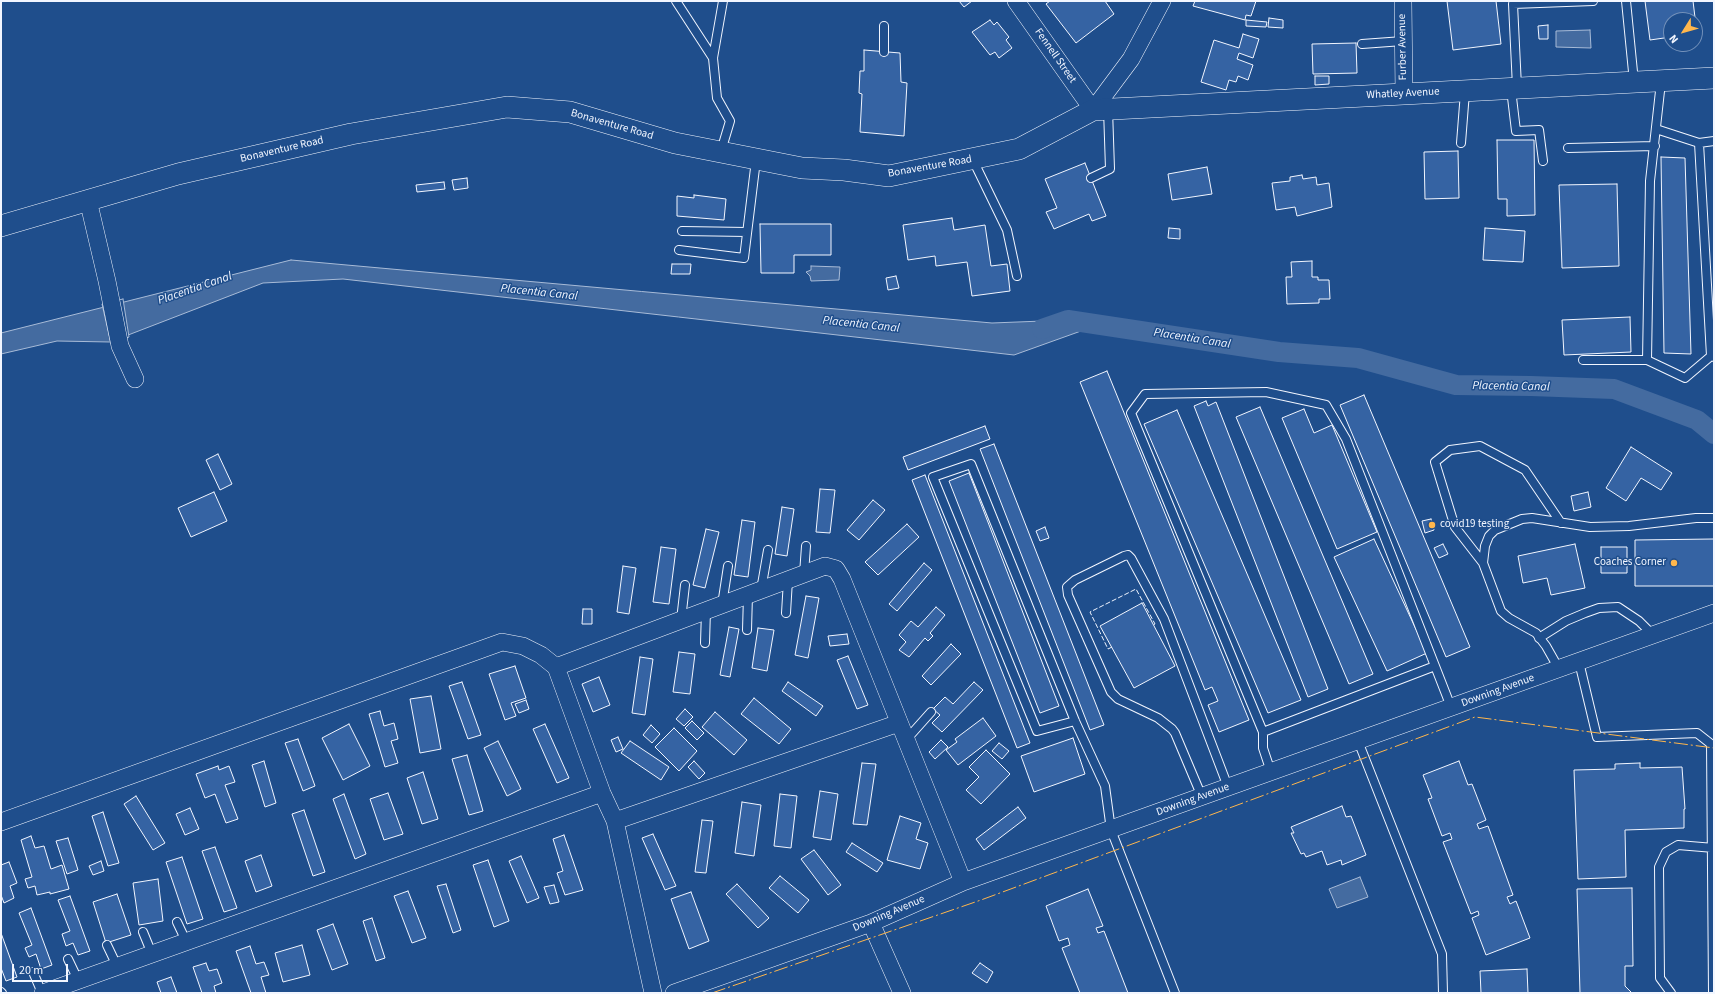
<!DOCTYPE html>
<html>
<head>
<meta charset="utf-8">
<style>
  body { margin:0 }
  #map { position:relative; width:1715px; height:994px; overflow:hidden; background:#1f4e8c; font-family:"Source Sans 3",sans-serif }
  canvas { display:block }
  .frame { position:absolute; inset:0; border:2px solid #f2f6ff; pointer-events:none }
  .north { position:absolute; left:1663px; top:12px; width:40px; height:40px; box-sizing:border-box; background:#1f4e8c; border:1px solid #7391ba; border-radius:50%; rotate:233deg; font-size:11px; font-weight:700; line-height:16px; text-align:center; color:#f2f6ff }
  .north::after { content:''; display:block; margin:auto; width:14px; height:18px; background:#ffb74d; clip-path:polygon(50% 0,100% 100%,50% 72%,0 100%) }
  .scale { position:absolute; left:12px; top:964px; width:56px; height:18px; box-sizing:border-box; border:2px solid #f2f6ff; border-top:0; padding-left:5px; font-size:12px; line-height:14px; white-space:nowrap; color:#f2f6ff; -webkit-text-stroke:3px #1f4e8c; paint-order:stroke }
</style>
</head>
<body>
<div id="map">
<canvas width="1715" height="994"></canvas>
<div class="frame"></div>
<div class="north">N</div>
<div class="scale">20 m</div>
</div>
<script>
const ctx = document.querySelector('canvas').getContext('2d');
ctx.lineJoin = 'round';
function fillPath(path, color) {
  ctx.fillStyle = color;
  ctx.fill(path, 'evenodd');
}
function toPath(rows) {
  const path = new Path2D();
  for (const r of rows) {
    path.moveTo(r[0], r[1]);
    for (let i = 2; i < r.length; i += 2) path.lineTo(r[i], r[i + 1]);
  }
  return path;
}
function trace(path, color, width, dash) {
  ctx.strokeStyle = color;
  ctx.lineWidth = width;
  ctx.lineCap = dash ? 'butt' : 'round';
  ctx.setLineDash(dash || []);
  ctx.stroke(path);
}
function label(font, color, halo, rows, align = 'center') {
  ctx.font = font + ' "Source Sans 3",sans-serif';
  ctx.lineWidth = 3;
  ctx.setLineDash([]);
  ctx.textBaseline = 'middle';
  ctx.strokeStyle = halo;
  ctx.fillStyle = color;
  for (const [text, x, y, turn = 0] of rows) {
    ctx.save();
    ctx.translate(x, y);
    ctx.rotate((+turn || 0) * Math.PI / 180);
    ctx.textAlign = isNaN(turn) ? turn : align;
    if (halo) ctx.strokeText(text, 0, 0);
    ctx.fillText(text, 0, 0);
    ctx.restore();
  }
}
const water = toPath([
  [1590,30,1591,48,1556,47,1556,31,1590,30],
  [291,260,992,323,1068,320,1279,352,1081,331,1014,355,343,279,263,283,110,342,57,341,1,354,1,333,291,260],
  [811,266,840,267,839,280,811,281,810,276,806,272,811,270,811,266],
  [1360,877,1368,897,1337,908,1329,889,1360,877]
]);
fillPath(water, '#446ba0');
trace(water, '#a8bbd7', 1);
const pier = toPath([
  [123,299,129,337,111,344,102,304,123,299]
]);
fillPath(pier, '#1f4e8c');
trace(pier, '#a8bbd7', 1);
trace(toPath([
  [1042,329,1068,320,1279,352,1358,358,1456,385,1531,386,1614,389,1697,420,1714,434]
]), '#446ba0', 20);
const building = toPath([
  [959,1,972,1,964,7,959,1],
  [1050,1,1105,1,1114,14,1076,43,1046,4,1050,1],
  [1195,1,1256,1,1251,16,1246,15,1245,20,1193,6,1195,1],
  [1447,1,1496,1,1501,44,1453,50,1447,1],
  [1645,1,1693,1,1697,34,1695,34,1695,20,1671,20,1671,37,1650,40,1645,1],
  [1269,18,1283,20,1283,28,1268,27,1269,18],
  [990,20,994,25,997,22,1009,37,1006,40,1012,48,999,58,995,52,990,55,972,32,990,20],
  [1246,20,1267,22,1266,27,1246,26,1246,20],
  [1548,25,1548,39,1539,39,1538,26,1548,25],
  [1243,34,1259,39,1253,58,1239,53,1237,59,1253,65,1248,80,1238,76,1236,82,1229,80,1226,90,1201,82,1214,40,1239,48,1243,34],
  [1356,43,1357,73,1313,74,1312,44,1356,43],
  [864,50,900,53,901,82,907,83,904,136,860,132,862,94,859,93,860,71,864,71,864,50],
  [1315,76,1329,76,1329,84,1315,85,1315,76],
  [1497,140,1534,140,1535,215,1507,216,1507,199,1498,199,1497,140],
  [1458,151,1459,198,1425,199,1424,152,1458,151],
  [1661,157,1685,158,1691,354,1664,353,1661,157],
  [1085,163,1106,216,1092,221,1089,214,1054,229,1046,212,1057,208,1045,179,1085,163],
  [1207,167,1212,194,1172,200,1168,174,1207,167],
  [1302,175,1303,179,1316,177,1317,185,1329,183,1332,207,1297,216,1295,207,1276,210,1272,183,1290,181,1290,177,1302,175],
  [467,178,468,188,454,190,452,180,467,178],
  [444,182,445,189,417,192,416,185,444,182],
  [1617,184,1619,266,1562,268,1559,185,1617,184],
  [694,195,726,199,724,220,677,216,677,196,694,198,694,195],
  [952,218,954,230,985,225,991,266,1007,264,1010,291,972,296,967,262,936,266,935,256,908,260,903,225,952,218],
  [760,224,831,224,831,255,794,255,794,273,761,273,760,224],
  [1169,228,1180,229,1180,239,1168,238,1169,228],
  [1485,228,1525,231,1523,262,1483,260,1485,228],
  [1312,261,1312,277,1318,277,1318,280,1329,280,1330,299,1319,299,1319,303,1287,304,1286,277,1292,277,1291,262,1312,261],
  [672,264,691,264,690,274,671,274,672,264],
  [896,276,899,288,888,290,886,278,896,276],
  [1630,317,1631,352,1564,355,1562,320,1630,317],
  [1107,371,1249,720,1219,732,1208,705,1218,701,1212,687,1205,690,1080,382,1107,371],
  [1364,395,1470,647,1446,657,1340,405,1364,395],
  [1206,401,1208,406,1216,402,1328,689,1308,697,1194,406,1206,401],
  [1260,407,1373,674,1349,684,1236,417,1260,407],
  [1304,409,1314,433,1332,425,1377,532,1337,549,1282,418,1304,409],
  [1177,410,1301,700,1268,713,1144,424,1177,410],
  [985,426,990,439,908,470,903,457,985,426],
  [994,444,1104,725,1090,730,980,449,994,444],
  [1631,447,1672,473,1661,490,1641,478,1626,501,1606,488,1631,447],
  [218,454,232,484,220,490,206,460,218,454],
  [969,473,1059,706,1040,713,949,481,969,473],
  [925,475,1030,743,1017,748,912,480,925,475],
  [820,489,835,490,830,533,816,532,820,489],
  [214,492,227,521,191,537,178,508,214,492],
  [1588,492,1591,507,1574,511,1571,496,1588,492],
  [873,500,885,510,859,540,847,530,873,500],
  [782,507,794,509,787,556,775,554,782,507],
  [1431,519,1434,530,1425,533,1422,521,1431,519],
  [742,520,755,522,748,577,734,575,742,520],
  [907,524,919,537,878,575,865,562,907,524],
  [1045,527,1049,538,1040,541,1036,531,1045,527],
  [706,529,719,532,705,588,693,585,706,529],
  [1374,539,1427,653,1387,671,1334,557,1374,539],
  [1714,539,1714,586,1635,586,1635,540,1714,539],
  [1443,544,1448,554,1439,558,1434,548,1443,544],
  [1575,544,1585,588,1551,595,1547,578,1523,583,1518,556,1575,544],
  [661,547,676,549,669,604,653,602,661,547],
  [1601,547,1627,547,1627,573,1601,573,1601,547],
  [924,563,932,570,897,611,889,604,924,563],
  [623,566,636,568,629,614,617,612,623,566],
  [806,596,819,598,808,658,795,655,806,596],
  [1142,603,1175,666,1134,688,1100,626,1142,603],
  [936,607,945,615,930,633,933,636,928,641,925,638,909,657,899,650,906,642,899,635,911,621,918,627,936,607],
  [583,609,592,609,592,624,582,624,583,609],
  [729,627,739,629,730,677,720,675,729,627],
  [758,628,774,630,767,671,752,668,758,628],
  [847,634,849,644,830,646,828,636,847,634],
  [951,644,961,654,931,685,922,676,951,644],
  [679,652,695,654,690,694,673,692,679,652],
  [848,656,868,705,857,709,837,660,848,656],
  [640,657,653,659,645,715,632,713,640,657],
  [515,666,526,698,511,703,516,716,505,720,489,674,515,666],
  [599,677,610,705,593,712,582,684,599,677],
  [462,682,481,735,468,739,449,686,462,682],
  [788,682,823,706,816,716,782,691,788,682],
  [974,682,983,690,942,732,932,723,940,715,933,709,945,697,953,704,974,682],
  [431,696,441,749,420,753,410,699,431,696],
  [754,698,791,729,779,744,741,714,754,698],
  [526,700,529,709,519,713,515,704,526,700],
  [685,709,693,717,684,726,676,719,685,709],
  [380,711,384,726,394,723,398,739,391,741,398,763,385,767,369,714,380,711],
  [715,712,747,740,734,755,702,727,715,712],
  [983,718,996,736,958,765,946,750,957,742,955,739,983,718],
  [692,721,704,733,697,740,685,728,692,721],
  [349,724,370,766,343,780,322,738,349,724],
  [545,724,569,778,557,783,533,729,545,724],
  [651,725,660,734,652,743,643,735,651,725],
  [674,728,697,751,679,771,655,747,674,728],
  [618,737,623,749,616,752,611,740,618,737],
  [1073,738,1085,774,1034,792,1021,756,1073,738],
  [298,739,315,786,303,791,285,743,298,739],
  [941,740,948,747,935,759,929,752,941,740],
  [498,741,521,789,507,796,484,748,498,741],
  [630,741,669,767,661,780,621,753,630,741],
  [999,743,1009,751,1002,759,992,751,999,743],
  [986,750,1010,774,981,804,966,790,979,777,969,767,986,750],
  [467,755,483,811,469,815,452,759,467,755],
  [264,761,276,803,265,807,252,765,264,761],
  [694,761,705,773,699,779,688,767,694,761],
  [1459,761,1468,785,1472,784,1486,820,1477,824,1479,829,1488,826,1513,895,1507,897,1510,904,1516,901,1530,938,1486,955,1472,918,1479,915,1478,911,1471,914,1443,842,1452,839,1450,833,1442,836,1428,799,1432,798,1423,775,1459,761],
  [862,763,876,764,867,825,853,824,862,763],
  [1640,763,1640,768,1682,767,1685,809,1684,809,1684,828,1625,830,1626,877,1578,879,1574,770,1615,769,1615,764,1640,763],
  [218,766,219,770,229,766,235,782,225,785,238,819,226,823,215,794,205,798,196,774,218,766],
  [423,772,438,819,422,824,407,778,423,772],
  [820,791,838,794,831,840,813,837,820,791],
  [388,793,403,834,384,840,370,799,388,793],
  [344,794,366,854,355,859,333,799,344,794],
  [780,794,797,796,791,848,774,846,780,794],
  [136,796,165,843,153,850,124,804,136,796],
  [742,802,761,805,754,856,735,853,742,802],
  [1342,806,1346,817,1351,816,1366,855,1342,865,1341,860,1327,865,1322,851,1306,857,1304,853,1301,854,1291,833,1294,833,1291,827,1342,806],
  [1018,807,1026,818,984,850,976,839,1018,807],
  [190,808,199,829,185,835,176,814,190,808],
  [304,810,325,872,313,876,292,814,304,810],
  [103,812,119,863,108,866,92,816,103,812],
  [900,816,921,823,916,839,928,843,920,869,887,860,900,816],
  [702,820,713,821,706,873,695,872,702,820],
  [653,834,676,886,665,890,642,838,653,834],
  [564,835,583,890,565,895,557,873,563,871,553,839,564,835],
  [31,836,35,848,44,846,51,869,62,865,69,889,50,894,50,892,37,895,35,886,28,888,25,879,32,877,21,840,31,836],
  [68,838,78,870,67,874,56,841,68,838],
  [852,843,883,863,877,872,846,852,852,843],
  [215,847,237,908,224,912,202,851,215,847],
  [814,850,841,885,828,895,801,859,814,850],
  [261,855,272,886,256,892,245,861,261,855],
  [521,856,539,898,527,903,509,861,521,856],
  [182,857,203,919,187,924,166,862,182,857],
  [488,860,509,921,494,927,473,865,488,860],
  [101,861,104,871,93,875,89,866,101,861],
  [9,862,17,883,10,886,14,898,4,903,1,895,1,865,9,862],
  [780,876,809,900,798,913,769,888,780,876],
  [158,879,163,921,139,925,133,883,158,879],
  [446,884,461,930,453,933,437,886,446,884],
  [737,884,769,918,758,928,726,894,737,884],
  [554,885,559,902,550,904,544,887,554,885],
  [1632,888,1633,966,1625,966,1625,986,1632,993,1580,993,1577,889,1632,888],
  [1088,889,1103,926,1096,928,1098,933,1104,931,1128,993,1080,993,1062,948,1070,945,1068,938,1059,941,1046,906,1088,889],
  [408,891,426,938,412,943,394,896,408,891],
  [691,892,709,941,689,949,671,899,691,892],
  [117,894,131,935,106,943,93,902,117,894],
  [70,896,90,951,78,955,73,943,66,946,62,934,70,931,58,900,70,896],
  [31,908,52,965,41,969,36,954,29,957,25,948,32,945,19,913,31,908],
  [372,918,385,958,376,961,363,921,372,918],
  [333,924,348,964,332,970,317,930,333,924],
  [1,933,17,977,6,981,1,968,1,933],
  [302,945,310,975,283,982,275,953,302,945],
  [250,946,256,964,264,962,269,975,261,977,266,993,251,993,236,951,250,946],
  [206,963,209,971,217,969,222,983,214,986,216,993,202,993,193,967,206,963],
  [980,963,993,972,987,983,972,973,980,963],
  [1527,969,1528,993,1481,993,1480,971,1527,969],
  [171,977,177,993,161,993,157,982,171,977]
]);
fillPath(building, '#3563a3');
trace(building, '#f2f6ff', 1);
const service = toPath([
  [676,1,713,58],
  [1626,1,1634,82],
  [884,26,884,52],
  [1362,44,1403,41],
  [1517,87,1513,4,1593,1],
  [1511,89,1516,131,1539,130,1543,161],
  [1656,129,1699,143,1711,356,1714,357],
  [1461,143,1465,92],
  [1699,143,1714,141],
  [1568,148,1655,146],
  [721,151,730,121,717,98,713,58,723,1],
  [973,160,1007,230,1017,276],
  [1091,178,1110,169,1108,109],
  [682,231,747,232],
  [679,250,744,258,756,160],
  [1583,360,1647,360,1685,378,1711,356],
  [1647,360,1650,181,1661,82],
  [1483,563,1455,527,1435,462,1450,450,1480,446,1525,470,1561,523],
  [804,574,806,546],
  [761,590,768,550],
  [722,605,728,566],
  [786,613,788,580],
  [681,620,685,585],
  [747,630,748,595],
  [1539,638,1566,621,1585,613,1599,608,1618,607,1639,621,1653,635],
  [705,643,706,610],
  [1579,662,1597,737,1697,733,1711,744,1713,993],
  [1559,669,1546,646,1536,633,1509,618,1501,611,1483,563,1485,546,1489,536,1495,530,1522,519,1532,518,1590,527,1629,526,1696,518,1714,518],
  [1075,721,1037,731,933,477,971,464,1075,721,1105,786,1111,830,1175,993],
  [1263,732,1131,413,1145,394,1266,392,1326,405,1346,439,1435,666],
  [906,740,931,712],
  [1358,741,1442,954,1443,993],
  [1271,772,1263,748,1263,732,1435,666,1451,707],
  [1202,797,1175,733,1172,729,1158,718,1118,699,1111,692,1068,595,1067,587,1075,580,1124,556,1128,555,1131,558,1164,619,1228,787],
  [177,922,186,941],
  [143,932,152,954],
  [107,945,117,966],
  [68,959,78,980],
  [33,972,42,993],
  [1,992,2,993],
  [1671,993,1660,978,1659,867,1666,852,1678,845,1714,848]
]);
const minor = toPath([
  [1016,1,1093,110,1131,59,1162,1],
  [1403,1,1404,94],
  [88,200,107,281,120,346,135,379],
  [556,667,602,793,615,821,653,993],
  [615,821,899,723],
  [1,822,502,642,523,646,541,655,556,667,825,566,836,569,842,579,963,882],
  [871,923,902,993],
  [43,993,602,793],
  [674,993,871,923,963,882,1714,613]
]);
const tertiary = toPath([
  [1,226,178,174,351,134,507,107,570,112,675,143,802,168,844,170,889,176,1019,149,1093,110,1714,78]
]);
trace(service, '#f2f6ff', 10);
trace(minor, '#f2f6ff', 18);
trace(tertiary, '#f2f6ff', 22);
trace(service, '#1f4e8c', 8);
trace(minor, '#1f4e8c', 17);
trace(tertiary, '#1f4e8c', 21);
trace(toPath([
  [1112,647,1108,649,1090,612,1136,589,1155,624,1153,625]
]), '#f2f6ff', 1, [5, 2]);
trace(toPath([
  [712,993,981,900,1475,717,1714,748]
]), '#ffb74d', 1, [14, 3, 2, 3]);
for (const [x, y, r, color] of [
  [1432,525,4,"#ffb74d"],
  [1674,563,4,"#ffb74d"]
]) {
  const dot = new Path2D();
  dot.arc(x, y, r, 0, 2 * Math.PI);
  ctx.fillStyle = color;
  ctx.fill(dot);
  trace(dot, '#1f4e8c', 1.5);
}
label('11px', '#f2f6ff', '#1f4e8c', [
  ["Furber Avenue",1403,47,-91],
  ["Fennell Street",1055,56,55],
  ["Whatley Avenue",1403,94,-3],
  ["Bonaventure Road",612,125,16],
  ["Bonaventure Road",282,150,-13],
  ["Bonaventure Road",930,167,-10],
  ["Downing Avenue",1498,691,-20],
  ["Downing Avenue",1193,800,-20],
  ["Downing Avenue",889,914,-23]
]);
label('11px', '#f2f6ff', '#1f4e8c', [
  ["covid19 testing",1440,525],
  ["Coaches Corner",1666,563,"right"]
], 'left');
label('italic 12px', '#f2f6ff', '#1f4e8c', [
  ["Placentia Canal",195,289,-19],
  ["Placentia Canal",539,293,6],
  ["Placentia Canal",861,325,6],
  ["Placentia Canal",1192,339,9],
  ["Placentia Canal",1511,387,1]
]);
</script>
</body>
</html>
